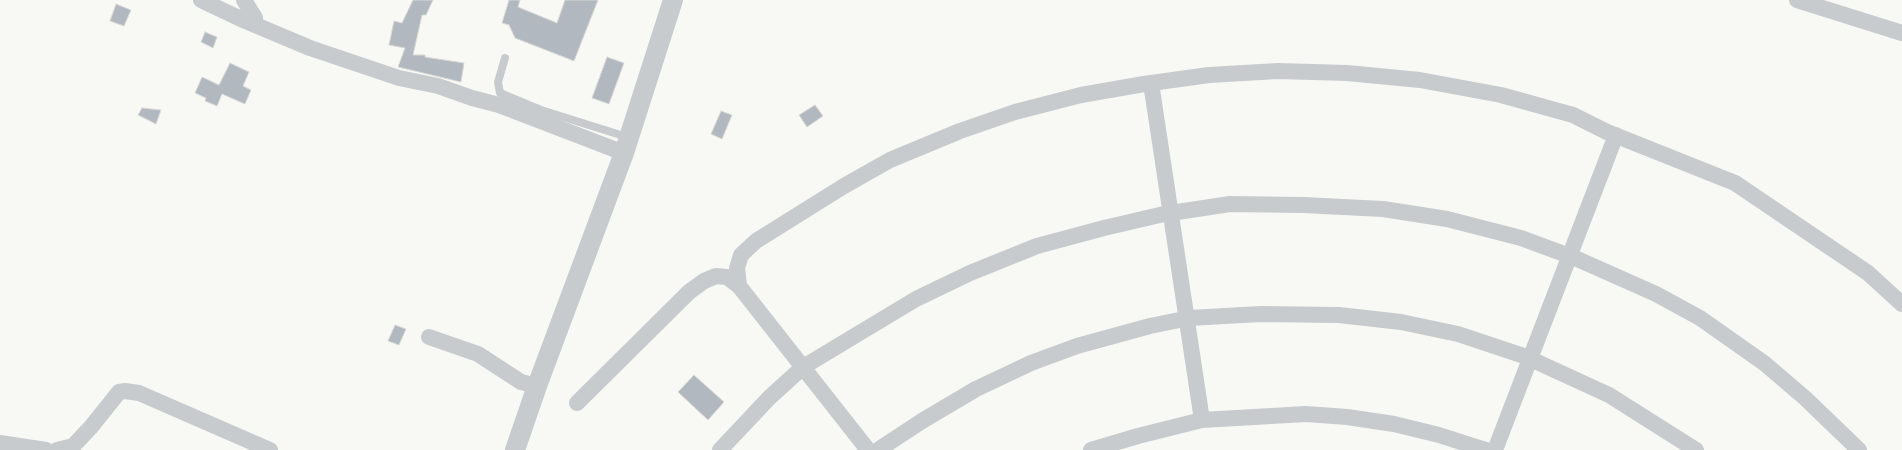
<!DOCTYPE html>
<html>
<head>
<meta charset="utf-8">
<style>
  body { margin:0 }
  canvas { display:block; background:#f8f8f5 }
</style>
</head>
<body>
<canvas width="1902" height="450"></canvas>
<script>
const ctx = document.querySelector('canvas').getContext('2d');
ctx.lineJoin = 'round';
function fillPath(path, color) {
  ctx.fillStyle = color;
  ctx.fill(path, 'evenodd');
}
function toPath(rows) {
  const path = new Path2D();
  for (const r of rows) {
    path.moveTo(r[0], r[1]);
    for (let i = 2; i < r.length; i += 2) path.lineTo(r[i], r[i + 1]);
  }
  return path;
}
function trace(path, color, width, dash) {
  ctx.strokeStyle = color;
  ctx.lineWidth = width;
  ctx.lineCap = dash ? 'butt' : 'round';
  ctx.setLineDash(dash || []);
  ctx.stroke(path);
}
const building = toPath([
  [413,0,433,0,426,15,422,15,413,55,425,55,425,57,464,63,461,82,398,67,405,48,389,45,394,21,402,23,413,0],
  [509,0,520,0,518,7,557,23,565,0,598,0,574,61,515,38,509,25,502,23,509,0],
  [116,4,131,10,124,26,110,21,116,4],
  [205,32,217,37,213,48,201,42,205,32],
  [607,57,624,63,609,104,592,98,607,57],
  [230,63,249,72,243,86,251,90,245,104,222,94,217,106,205,101,206,98,195,93,202,77,219,85,230,63],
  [815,105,823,116,807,127,799,115,815,105],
  [142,108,161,110,156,124,138,115,142,108],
  [721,111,732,115,722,139,711,134,721,111],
  [395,325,406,329,399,345,388,341,395,325],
  [694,375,724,402,708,420,678,392,694,375]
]);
fillPath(building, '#b2b8bf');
trace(building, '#d9d9d7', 1);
trace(toPath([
  [505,58,498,82,500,93,541,110,627,137]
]), '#c7cbce', 8);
trace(toPath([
  [201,0,241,19,310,48,399,78,438,86,472,98,499,105,624,153],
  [244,0,255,18,255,25],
  [1797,0,1902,33],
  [1151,83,1202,420],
  [739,286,737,268,741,255,756,241,844,186,890,160,960,131,1015,112,1081,95,1144,84,1209,75,1278,71,1347,73,1420,80,1501,95,1573,115,1607,132,1735,183,1868,273,1902,304],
  [429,337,478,354,521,382,537,386],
  [577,403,689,292,704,281,716,276,727,277,739,286,868,450],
  [0,443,46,450],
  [57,450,73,446,91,427,119,392,125,391,139,393,270,450],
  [720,450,769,398,803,367,916,299,970,273,1037,246,1104,228,1164,214,1230,204,1303,205,1383,209,1447,219,1521,238,1575,258,1656,294,1700,318,1764,363,1805,398,1859,450],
  [878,450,922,421,976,389,1031,363,1077,346,1150,326,1189,318,1261,314,1339,315,1401,322,1458,334,1524,356,1609,395,1696,450],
  [1091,450,1138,436,1202,420,1306,414,1347,417,1394,424,1439,435,1486,450],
  [1495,450,1616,135]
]), '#c7cbce', 16);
trace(toPath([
  [515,450,537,386,624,153,673,0]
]), '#c7cbce', 20);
</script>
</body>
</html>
